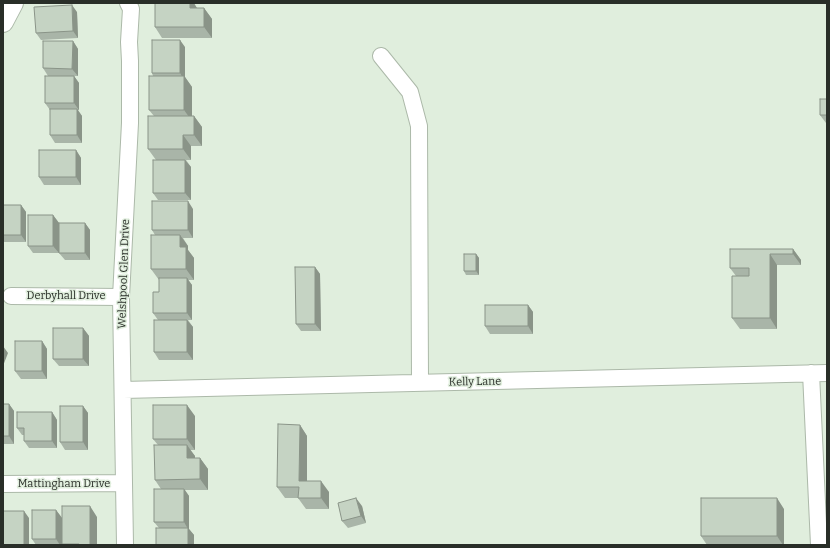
<!DOCTYPE html>
<html>
<head>
<meta charset="utf-8">
<style>
  body { margin:0 }
  #map { position:relative; width:830px; height:548px; overflow:hidden; background:#e0eedd; font-family:Bitter,serif }
  canvas { display:block }
  .frame { position:absolute; inset:0; border:4px solid #292e28; pointer-events:none }
</style>
</head>
<body>
<div id="map">
<canvas width="830" height="548"></canvas>
<div class="frame"></div>
</div>
<script>
const ctx = document.querySelector('canvas').getContext('2d');
ctx.lineJoin = 'round';
function toPath(rows) {
  const path = new Path2D();
  for (const r of rows) {
    path.moveTo(r[0], r[1]);
    for (let i = 2; i < r.length; i += 2) path.lineTo(r[i], r[i + 1]);
  }
  return path;
}
function trace(path, color, width, dash) {
  ctx.strokeStyle = color;
  ctx.lineWidth = width;
  ctx.lineCap = dash ? 'butt' : 'round';
  ctx.setLineDash(dash || []);
  ctx.stroke(path);
}
function fillPath(path, color) {
  ctx.fillStyle = color;
  ctx.fill(path, 'evenodd');
}
function label(font, color, halo, rows, align = 'center') {
  ctx.font = font + ' Bitter,serif';
  ctx.lineWidth = 3;
  ctx.setLineDash([]);
  ctx.textBaseline = 'middle';
  ctx.strokeStyle = halo;
  ctx.fillStyle = color;
  for (const [text, x, y, turn = 0] of rows) {
    ctx.save();
    ctx.translate(x, y);
    ctx.rotate((+turn || 0) * Math.PI / 180);
    ctx.textAlign = isNaN(turn) ? turn : align;
    if (halo) ctx.strokeText(text, 0, 0);
    ctx.fillText(text, 0, 0);
    ctx.restore();
  }
}
const minor = toPath([
  [381,56,410,92,419,126,420,383],
  [11,296,121,297],
  [811,373,819,545],
  [123,390,827,373],
  [3,484,124,483],
  [125,545,121,297,130,123,130,61,129,42,131,9,128,3]
]);
const major = toPath([
  [3,22,13,3]
]);
trace(minor, '#acb9a9', 18);
trace(major, '#acb9a9', 22);
trace(minor, '#fff', 16);
trace(major, '#fff', 20);
fillPath(toPath([
  [197,8,204,8,212,19,212,38,162,38,155,27],
  [77,12,78,38,41,40,36,33],
  [73,41,78,49,78,76,74,76,79,83,79,110,78,110,82,116,82,143,55,143,50,135,50,110,45,103,48,76,43,68],
  [185,47,185,77,192,87,192,116,194,116,202,127,202,146,191,146,191,160,186,160,191,167,191,200,158,200,153,193,156,160,148,149,154,116,149,110,153,76,152,73],
  [827,99,827,123,826,123,820,115],
  [76,150,81,158,81,185,44,185,39,177],
  [3,205,21,205,26,212,26,242,3,242],
  [193,209,193,238,183,238,188,246,188,250,194,258,194,280,188,280,192,285,192,320,188,320,193,327,193,360,159,360,154,352,158,320,153,313,159,292,159,280,151,269,155,235,152,230],
  [53,215,59,223,59,253,33,253,28,246],
  [85,223,90,230,90,260,65,260,59,253],
  [730,249,793,249,801,260,801,265,777,265,777,329,740,329,732,318,736,276,730,268],
  [476,254,479,258,479,275,466,275,464,271],
  [315,267,320,274,321,331,301,331,296,324],
  [528,305,533,312,533,334,490,334,485,326],
  [83,328,89,336,89,366,59,366,53,359],
  [42,341,47,349,47,379,21,379,15,371],
  [3,404,9,404,14,411,14,444,3,444],
  [83,406,88,413,88,450,65,450,60,442],
  [52,412,57,420,57,448,29,448,24,441,24,435,22,435,17,428],
  [195,416,195,450,190,450,195,456,195,458,200,458,208,469,208,490,185,490,189,496,189,529,194,535,194,545,159,528,154,522,161,489,155,480,158,445,153,439],
  [300,425,307,436,307,481,329,492,329,509,306,509,298,498,285,498,277,487],
  [362,506,366,523,348,528,342,521],
  [784,509,784,545,707,545,701,536],
  [56,510,62,518,62,545,36,545,32,539],
  [97,517,97,545,63,545,62,544]
]), '#a9b5a8');
fillPath(toPath([
  [190,3,194,3,197,8,190,8],
  [72,5,77,12,78,38,73,31],
  [204,8,212,19,212,38,204,27],
  [180,40,185,47,185,77,192,87,192,121,184,110,184,80,180,73],
  [73,41,78,49,78,76,72,69],
  [74,76,79,83,79,110,74,103],
  [77,109,82,116,82,143,77,135],
  [194,116,202,127,202,146,194,135],
  [183,135,191,146,191,160,183,149],
  [76,150,81,158,81,185,76,177],
  [185,160,191,167,191,200,185,193],
  [188,201,193,209,193,238,188,230],
  [21,205,26,212,26,242,21,235],
  [53,215,59,223,59,253,53,246],
  [85,223,90,230,90,260,85,253],
  [180,235,188,246,188,250,194,258,194,280,186,269,180,247],
  [793,249,801,260,801,265,793,254],
  [476,254,479,258,479,275,476,271],
  [770,254,777,265,777,329,770,318],
  [315,267,320,274,321,331,315,324],
  [187,278,192,285,192,320,187,313],
  [528,305,533,312,533,334,528,326],
  [187,320,193,327,193,360,187,352],
  [83,328,89,336,89,366,83,359],
  [42,341,47,349,47,379,42,371],
  [3,346,8,353,3,366],
  [9,404,14,411,14,444,9,436],
  [187,405,195,416,195,450,187,439],
  [83,406,88,413,88,450,83,442],
  [52,412,57,420,57,448,52,441],
  [300,425,307,436,307,492,299,481],
  [187,445,195,456,195,469,187,458],
  [200,458,208,469,208,490,200,479],
  [321,481,329,492,329,509,321,498],
  [184,489,189,496,189,529,194,535,194,545,188,545,188,529,184,522],
  [356,498,362,506,366,523,361,516],
  [777,498,784,509,784,545,783,545,777,536],
  [90,506,97,517,97,545,90,545],
  [56,510,62,518,62,545,60,545,56,539],
  [24,511,29,518,29,545,24,545]
]), '#8a9488');
const building = toPath([
  [155,3,190,3,190,8,204,8,204,27,155,27,155,3],
  [72,5,73,31,36,33,34,7,72,5],
  [152,40,180,40,180,73,152,73,152,40],
  [43,41,73,41,72,69,43,68,43,41],
  [45,76,74,76,74,103,45,103,45,76],
  [149,76,184,76,184,110,149,110,149,76],
  [820,99,827,99,827,115,820,115,820,99],
  [50,109,77,109,77,135,50,135,50,109],
  [148,116,194,116,194,135,183,135,183,149,148,149,148,116],
  [39,150,76,150,76,177,39,177,39,150],
  [153,160,185,160,185,193,153,193,153,160],
  [152,201,188,201,188,230,152,230,152,201],
  [3,205,21,205,21,235,3,235,3,205],
  [28,215,53,215,53,246,28,246,28,215],
  [59,223,85,223,85,253,59,253,59,223],
  [151,235,180,235,180,247,186,247,186,269,151,269,151,235],
  [730,249,793,249,793,254,770,254,770,318,732,318,732,276,749,276,749,268,730,268,730,249],
  [464,254,476,254,476,271,464,271,464,254],
  [295,267,315,267,315,324,296,324,295,267],
  [159,278,187,278,187,313,153,313,153,292,159,292,159,278],
  [485,305,528,305,528,326,485,326,485,305],
  [154,320,187,320,187,352,154,352,154,320],
  [53,328,83,328,83,359,53,359,53,328],
  [15,341,42,341,42,371,15,371,15,341],
  [3,404,9,404,9,436,3,436,3,404],
  [153,405,187,405,187,439,153,439,153,405],
  [60,406,83,406,83,442,60,442,60,406],
  [17,412,52,412,52,441,24,441,24,428,17,428,17,412],
  [278,424,300,425,299,481,321,481,321,498,298,498,299,487,277,487,278,424],
  [154,445,187,445,187,458,200,458,200,479,155,480,154,445],
  [154,489,184,489,184,522,154,522,154,489],
  [356,498,361,516,342,521,338,503,356,498],
  [701,498,777,498,777,536,701,536,701,498],
  [62,506,90,506,90,545,79,545,79,544,62,544,62,506],
  [32,510,56,510,56,539,32,539,32,510],
  [3,511,24,511,24,545,3,545,3,511],
  [156,528,188,528,188,545,156,545,156,528]
]);
fillPath(building, '#c5d3c3');
trace(building, '#8a9488', 1);
label('11px', '#292e28', '#e0eedd', [
  ["Welshpool Glen Drive",124,274,-88],
  ["Derbyhall Drive",66,296],
  ["Kelly Lane",475,382,-1],
  ["Mattingham Drive",64,484]
]);
</script>
</body>
</html>
